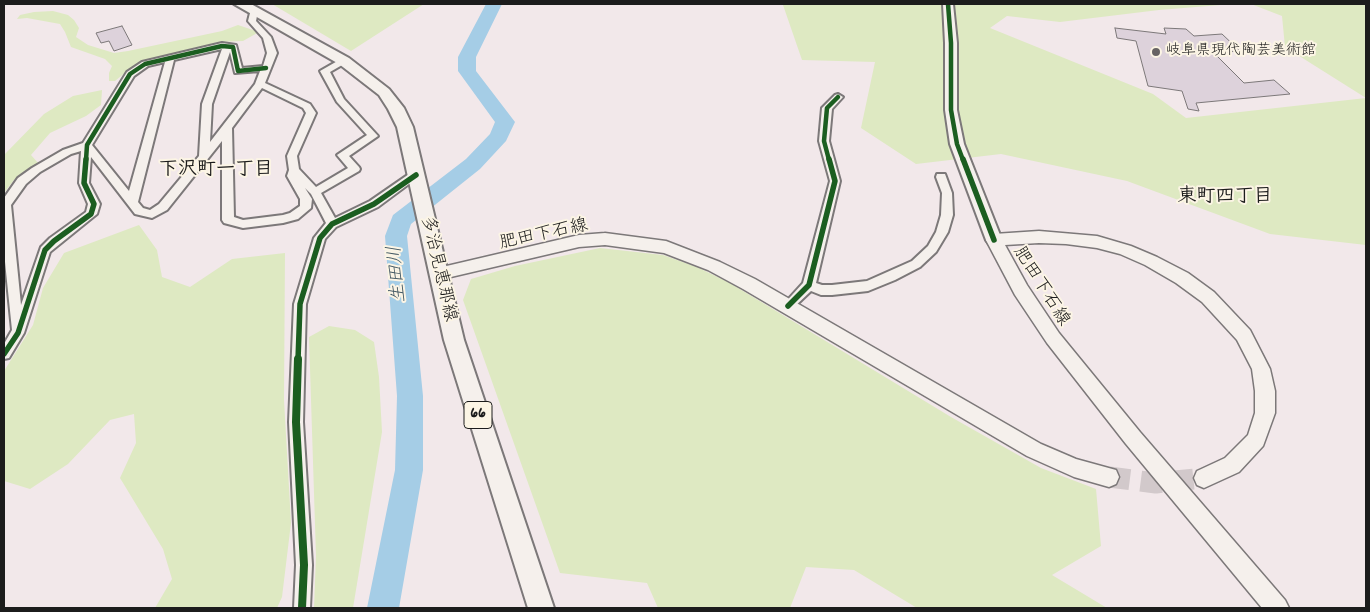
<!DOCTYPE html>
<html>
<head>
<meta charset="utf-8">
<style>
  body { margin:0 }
  #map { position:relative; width:1370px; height:612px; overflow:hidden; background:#f2e8ea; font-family:Dekko,sans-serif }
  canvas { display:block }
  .frame { position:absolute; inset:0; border:5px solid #1c1c1c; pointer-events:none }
</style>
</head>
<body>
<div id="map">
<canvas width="1370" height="612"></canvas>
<div class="frame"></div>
</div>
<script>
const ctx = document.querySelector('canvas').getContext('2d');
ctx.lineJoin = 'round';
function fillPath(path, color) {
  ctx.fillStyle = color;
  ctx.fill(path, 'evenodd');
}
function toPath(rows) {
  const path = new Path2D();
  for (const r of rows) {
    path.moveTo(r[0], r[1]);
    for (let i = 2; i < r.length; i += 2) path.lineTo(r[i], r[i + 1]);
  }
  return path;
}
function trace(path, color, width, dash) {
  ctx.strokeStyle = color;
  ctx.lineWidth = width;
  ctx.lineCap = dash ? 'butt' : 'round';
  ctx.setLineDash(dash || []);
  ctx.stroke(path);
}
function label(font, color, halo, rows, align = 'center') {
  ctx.font = font + ' Dekko,"Klee One",sans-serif';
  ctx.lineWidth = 4;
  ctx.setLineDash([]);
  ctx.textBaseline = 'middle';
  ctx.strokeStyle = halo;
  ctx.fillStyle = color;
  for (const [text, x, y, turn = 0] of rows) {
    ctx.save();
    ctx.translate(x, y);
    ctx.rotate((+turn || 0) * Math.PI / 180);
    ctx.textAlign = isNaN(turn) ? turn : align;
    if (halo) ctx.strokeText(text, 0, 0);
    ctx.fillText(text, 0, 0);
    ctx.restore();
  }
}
fillPath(toPath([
  [272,4,424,4,351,51],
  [780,4,1233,4,1159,10,1060,22,1007,16,990,28,1153,94,1186,118,1366,98,1285,47,1282,16,1251,4,1366,4,1366,245,1270,234,1127,181,1001,154,916,164,861,128,875,62,802,60,783,5],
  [53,11,68,15,74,20,79,28,76,37,88,45,114,53,128,51,222,31,238,25,259,32,243,41,217,42,183,53,137,63,115,81,109,81,109,73,112,66,105,59,71,47,65,32,60,24,27,18,17,19,20,15,34,12],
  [102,90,101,105,86,116,50,133,31,155,39,164,14,180,4,193,4,155,44,114,73,96],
  [139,225,157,250,162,277,190,287,232,259,285,253,284,400,291,523,282,597,277,608,155,608,172,579,163,549,120,478,136,443,134,414,110,420,68,464,30,489,4,481,4,371,33,325,43,288,64,253],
  [600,248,663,255,697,267,730,283,951,417,1041,468,1096,489,1101,546,1052,575,1107,608,917,608,854,570,806,567,790,608,658,608,647,583,560,573,463,300,471,279,515,266],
  [329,326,355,330,374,342,379,377,382,432,353,608,314,608,316,556,309,337]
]), '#dee9c2');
fillPath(toPath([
  [486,4,502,4,476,57,476,71,515,122,506,141,480,169,411,224,407,236,423,396,423,470,399,608,367,608,395,470,397,396,385,236,393,215,466,159,490,134,495,122,458,71,458,57,486,4]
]), '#a5cde6');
const building = toPath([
  [122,26,132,45,114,51,109,41,101,43,96,33,122,26],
  [1115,28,1166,34,1164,28,1186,29,1194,36,1222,34,1240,51,1214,53,1244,83,1274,80,1290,94,1196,103,1199,111,1188,109,1182,91,1148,86,1136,41,1117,38,1115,28]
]);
fillPath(building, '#ddd2db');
trace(building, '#7c7879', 1);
trace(toPath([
  [1109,477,1156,483,1204,478]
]), '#d2c9cb', 21, [21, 11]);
const minor = toPath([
  [251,9,258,11,256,21,271,37,277,53,265,83,310,104,316,113,297,156,299,169,316,187,348,168,337,155,367,135,337,102,320,71,341,59,347,59,349,61,330,72,344,99,378,136,349,156,359,167,360,169,359,171,321,193,335,218,370,201,412,172,420,172,421,175,378,207,336,227,325,239,306,304,303,422,312,565,310,608,294,608,296,565,289,422,294,304,314,238,326,223,311,194,305,188,312,199,311,208,298,219,283,223,243,228,224,223,222,220,222,141,167,210,152,218,135,214,91,157,89,183,100,204,97,214,50,252,24,333,9,358,4,359,4,344,12,330,4,252,4,198,18,178,32,168,63,150,83,143,127,72,142,62,222,43,236,45,242,68,263,66,267,53,263,38,248,21,251,9],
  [222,49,202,104,199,156,159,204,150,210,143,208,138,202,174,60,222,49],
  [230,52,235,73,260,71,255,84,210,142,212,104,230,52],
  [165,62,129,191,92,145,134,76,148,66,165,62],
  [262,88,303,108,306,113,287,156,289,170,287,176,300,199,300,206,290,213,283,215,243,220,234,217,232,128,262,88],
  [81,151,79,183,88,204,86,212,50,238,41,247,21,305,11,205,26,184,40,172,71,154,81,151],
  [838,94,843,97,832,109,829,141,840,181,816,283,822,285,832,285,867,281,912,261,928,246,936,232,941,215,942,193,936,177,937,174,945,174,952,193,953,215,948,232,936,252,920,267,895,280,868,291,832,295,821,295,811,291,792,309,788,311,784,309,782,306,803,283,830,181,819,141,822,108,835,95,838,94]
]);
const tertiary = toPath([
  [943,4,953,4,957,43,957,110,964,144,1002,240,999,244,994,245,989,244,986,240,950,144,945,110,945,43,943,4]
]);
const secondary = toPath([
  [1039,231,1097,236,1131,246,1157,257,1188,273,1214,292,1250,330,1270,369,1275,391,1275,413,1263,446,1239,472,1204,488,1197,485,1194,478,1197,471,1225,458,1248,435,1255,413,1255,391,1252,369,1237,340,1202,302,1176,283,1145,265,1120,254,1097,248,1066,244,1039,243,1005,245,1027,285,1059,333,1140,432,1285,600,1289,608,1262,608,1126,444,1047,343,1015,295,986,240,988,236,994,234,1039,231],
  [605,233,666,241,720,262,755,279,1041,444,1076,459,1116,470,1119,477,1116,484,1109,487,1074,477,1027,456,743,289,708,270,664,253,605,245,579,247,438,280,432,278,430,274,432,270,438,268,579,235,605,233]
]);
const primary = toPath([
  [234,4,251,4,349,58,389,89,404,108,413,127,464,340,554,608,528,608,444,340,397,127,388,109,379,95,339,64,234,4]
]);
trace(minor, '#7c7879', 4);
trace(tertiary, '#7c7879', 4);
trace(secondary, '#7c7879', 3);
trace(primary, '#7c7879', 4);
fillPath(minor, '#f5f0ec');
fillPath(tertiary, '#f5f0ec');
fillPath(secondary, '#f5f0ec');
fillPath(primary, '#f5f0ec');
trace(toPath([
  [948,4,951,43,951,110,957,144,963,160],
  [86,160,87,145,130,74,145,64,222,46,233,47,238,71,266,68],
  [829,160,824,141,827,108,838,97]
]), '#1b5e20', 4.5);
trace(toPath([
  [963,159,994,240],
  [788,306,809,285,835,181,829,159],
  [4,354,18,333,45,250,54,241,91,214,94,204,84,183,86,159],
  [298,360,300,304,320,238,332,224,374,204,416,175]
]), '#1b5e20', 5.5);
trace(toPath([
  [298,359,296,422,304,565,302,608]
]), '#1b5e20', 8);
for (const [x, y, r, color] of [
  [1156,52,5,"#676364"]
]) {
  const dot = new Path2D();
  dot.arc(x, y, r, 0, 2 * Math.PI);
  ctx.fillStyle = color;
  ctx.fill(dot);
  trace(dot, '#fcf5e5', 2);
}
label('15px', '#1c1c1c', '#fcf5e5', [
  ["岐阜県現代陶芸美術館",1166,52]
], 'left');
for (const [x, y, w] of [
  [478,415,28]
]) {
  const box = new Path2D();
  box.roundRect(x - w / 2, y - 13.5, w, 27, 4);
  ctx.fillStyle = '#fcf5e5';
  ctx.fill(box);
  trace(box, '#1c1c1c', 1);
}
label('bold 16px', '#1c1c1c', null, [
  ["66",478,415]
]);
label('18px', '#1c1c1c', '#fcf5e5', [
  ["肥田下石線",544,236,-12],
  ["多治見恵那線",437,269,77],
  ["肥田下石線",1040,287,58]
]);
label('bold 19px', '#1c1c1c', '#fcf5e5', [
  ["下沢町一丁目",216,171],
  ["東町四丁目",1225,198]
]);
label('italic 19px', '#405662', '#fcf5e5', [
  ["生田川",399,274,-95]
]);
</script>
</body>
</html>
